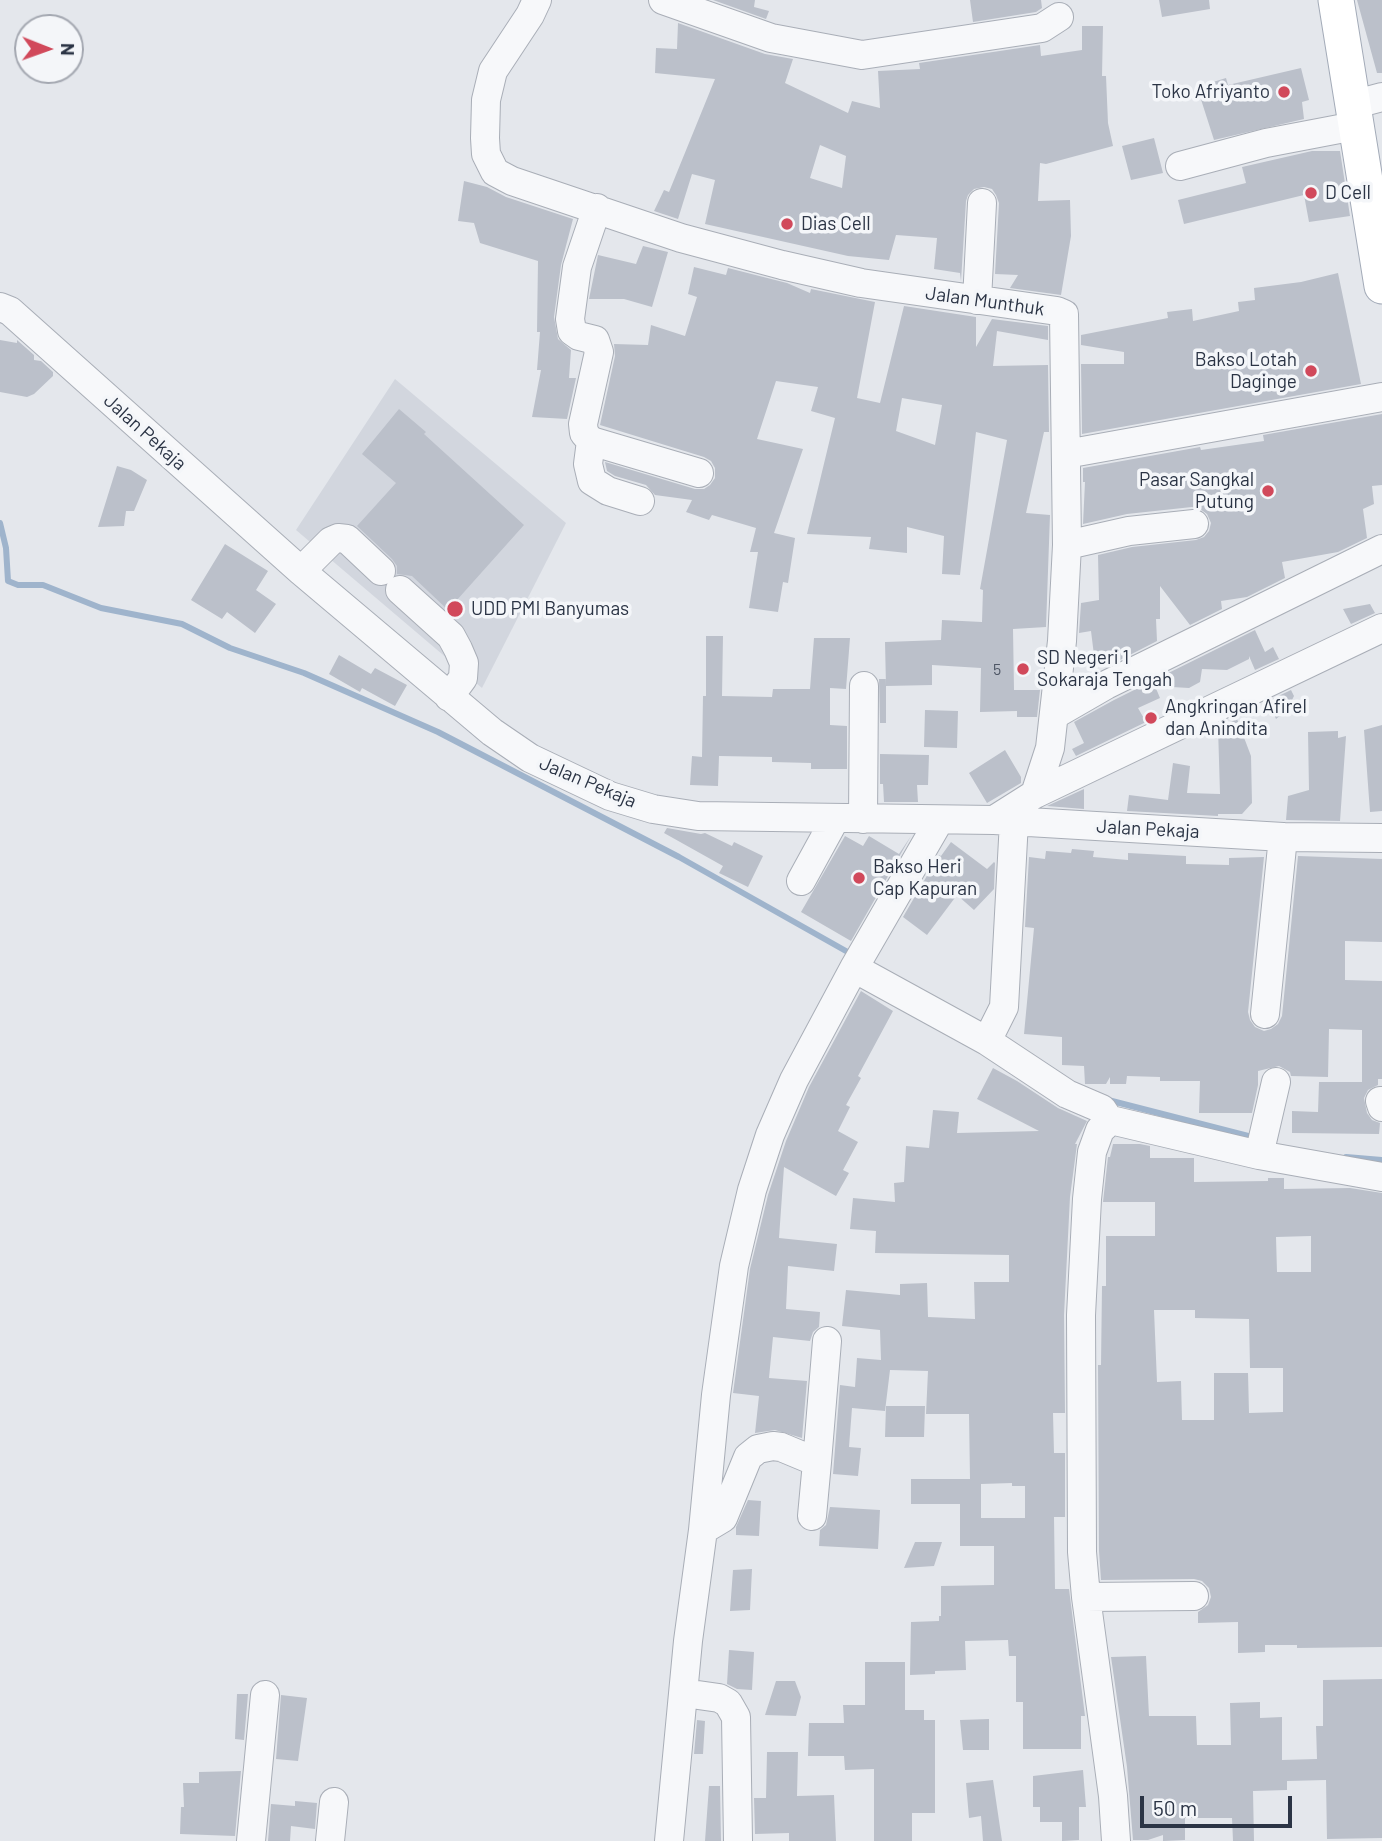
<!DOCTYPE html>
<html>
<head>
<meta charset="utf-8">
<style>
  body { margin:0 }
  #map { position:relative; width:1382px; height:1841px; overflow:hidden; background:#e4e7ec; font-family:Barlow,sans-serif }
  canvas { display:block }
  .north { position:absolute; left:14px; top:14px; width:70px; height:70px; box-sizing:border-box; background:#f4f6f9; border:2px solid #a4a8b1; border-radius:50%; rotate:91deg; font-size:19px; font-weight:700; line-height:28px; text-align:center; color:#2b3445 }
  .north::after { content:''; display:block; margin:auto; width:24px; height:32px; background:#d1495b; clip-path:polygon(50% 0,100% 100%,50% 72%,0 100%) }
  .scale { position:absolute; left:1140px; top:1796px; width:152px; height:32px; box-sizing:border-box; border:4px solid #2b3445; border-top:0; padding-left:9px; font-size:21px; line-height:24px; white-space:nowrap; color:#2b3445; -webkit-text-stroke:5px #f4f6f9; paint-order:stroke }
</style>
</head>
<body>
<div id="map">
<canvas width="1382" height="1841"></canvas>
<div class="north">N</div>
<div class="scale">50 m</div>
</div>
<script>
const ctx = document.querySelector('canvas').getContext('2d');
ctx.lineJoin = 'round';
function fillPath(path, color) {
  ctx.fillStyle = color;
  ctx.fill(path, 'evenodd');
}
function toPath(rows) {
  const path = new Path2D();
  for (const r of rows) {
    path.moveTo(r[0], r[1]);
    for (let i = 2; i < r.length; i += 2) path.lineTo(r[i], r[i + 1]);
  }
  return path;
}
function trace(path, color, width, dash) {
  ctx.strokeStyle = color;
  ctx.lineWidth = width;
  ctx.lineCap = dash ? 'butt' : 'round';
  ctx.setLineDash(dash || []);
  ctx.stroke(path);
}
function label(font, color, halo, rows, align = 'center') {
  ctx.font = font + ' Barlow,sans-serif';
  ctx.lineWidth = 7;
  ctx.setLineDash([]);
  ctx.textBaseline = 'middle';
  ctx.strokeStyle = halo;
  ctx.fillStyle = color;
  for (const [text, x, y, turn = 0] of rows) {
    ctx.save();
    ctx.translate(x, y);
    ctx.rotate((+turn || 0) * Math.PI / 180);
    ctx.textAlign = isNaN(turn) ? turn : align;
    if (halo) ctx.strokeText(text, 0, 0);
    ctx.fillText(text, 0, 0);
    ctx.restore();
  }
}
fillPath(toPath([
  [395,379,566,523,482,688,296,530]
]), '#d2d6de');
trace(toPath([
  [0,523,6,548,8,581,18,585,43,585,101,608,182,624,230,648,304,673,438,732,679,857,853,955],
  [1108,1100,1256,1138],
  [1346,1157,1382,1160]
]), '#9fb4cc', 6);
fillPath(toPath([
  [713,0,755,0,754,7,769,11,766,19],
  [970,0,1041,0,1042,8,1036,12,973,22],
  [1159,0,1209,0,1210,9,1162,17],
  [1357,0,1382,0,1382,73,1377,73],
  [678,23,765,54,793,59,785,83,848,113,852,101,880,108,878,71,920,69,919,63,1040,45,1041,56,1082,50,1082,26,1103,26,1102,76,1106,76,1108,123,1113,146,1046,164,1040,163,1038,201,1070,200,1071,236,1061,295,1010,288,1018,275,995,274,999,203,996,195,992,189,984,187,974,189,968,195,966,201,961,281,960,273,934,269,937,238,896,235,889,260,848,256,705,224,715,180,692,174,678,219,654,211,664,190,669,192,715,79,655,73,656,48,677,49],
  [820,145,846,156,842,188,810,178],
  [1301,68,1309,100,1302,102,1304,119,1214,140,1197,87,1226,78,1228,85],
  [1154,138,1163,173,1131,180,1122,146],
  [1312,151,1340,151,1350,216,1309,222,1304,195,1184,224,1178,200,1246,183,1242,167],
  [464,181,487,187,506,197,573,219,561,265,554,317,558,339,571,350,569,378,576,378,567,419,532,417,541,370,537,370,540,332,537,332,538,261,480,243,474,223,458,221],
  [643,246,668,252,652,307,624,299,589,299,598,255,636,264],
  [694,267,726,275,728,268,787,283,810,293,811,289,875,302,857,398,880,403,904,306,976,317,976,347,992,319,1048,326,1048,340,997,331,993,366,1048,365,1049,432,1044,432,1026,513,1050,515,1046,627,1013,629,1014,690,1040,690,1037,717,1017,717,1017,711,980,712,981,668,932,665,932,685,886,686,885,642,941,640,942,620,982,622,983,590,980,589,1007,440,976,432,960,575,942,574,944,536,907,527,907,553,869,549,871,537,807,534,835,418,811,411,818,387,776,381,757,439,803,449,774,533,795,538,788,583,783,582,778,612,749,608,758,552,750,552,756,528,712,515,709,520,686,512,692,500,655,495,646,485,615,476,607,471,605,462,695,489,704,489,710,485,715,478,715,468,711,461,704,457,600,425,615,356,614,344,648,345,651,325,685,336,697,297,688,294],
  [902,398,942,405,935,445,896,431],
  [1338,273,1361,384,1082,434,1081,364,1124,364,1124,352,1081,345,1081,335,1168,318,1167,312,1192,309,1193,321,1239,311,1238,302,1255,300,1254,288,1301,282],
  [0,340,17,343,17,340,34,355,34,360,41,361,53,372,53,376,34,394,27,397,0,392],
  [399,409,426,432,424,434,524,525,448,610,412,576,397,574,397,566,392,559,357,526,396,483,362,454],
  [1382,414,1382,485,1372,486,1374,504,1363,509,1367,538,1338,552,1282,562,1285,578,1247,597,1221,601,1222,609,1190,625,1160,586,1160,619,1156,619,1157,641,1120,660,1095,663,1091,631,1079,633,1081,603,1099,600,1098,555,1132,547,1196,540,1204,537,1209,531,1211,523,1207,514,1200,509,1192,507,1127,514,1083,524,1085,482,1083,482,1083,468,1200,447,1201,450,1264,441,1263,435],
  [117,466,131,470,147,480,134,511,126,511,124,526,98,527],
  [225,544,268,571,256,590,276,604,255,633,227,612,222,619,191,600],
  [1370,604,1375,613,1351,624,1343,609],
  [1255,630,1265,652,1273,647,1279,659,1255,670,1249,656,1249,659,1227,670,1202,669,1200,682,1189,688,1155,686,1160,698,1138,708,1146,722,1076,756,1072,749,1084,743,1074,722,1114,700],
  [706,636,723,636,722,696,772,697,773,689,810,689,814,638,850,638,846,689,830,688,830,725,847,726,847,769,811,769,811,763,772,762,772,757,719,756,718,786,690,785,692,756,702,757,703,696,706,696],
  [339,655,371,674,375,668,407,685,395,706,362,688,360,692,329,674],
  [879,679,886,679,886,723,880,723],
  [1291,690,1294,696,1287,710,1276,719,1268,701],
  [925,710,958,711,957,748,924,747],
  [1237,719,1251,756,1252,803,1242,814,1218,814,1218,816,1127,811,1129,795,1168,800,1173,763,1190,766,1187,793,1220,794,1218,727],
  [1382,725,1382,811,1370,812,1364,730],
  [1338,731,1338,738,1346,736,1340,821,1286,820,1288,796,1309,790,1308,732],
  [1005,750,1021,777,1021,783,987,803,969,773],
  [880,754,929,755,928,785,917,785,918,802,884,802,883,784,880,784],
  [1084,789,1084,809,1047,806],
  [667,828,701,834,705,833,732,846,734,842,763,856,748,887,719,873,723,866,664,833],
  [845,836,863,846,869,836,899,854,911,836,851,941,801,912],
  [951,842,987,869,994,862,995,863,994,889,974,910,957,895,927,935,903,917,939,855,941,856],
  [1072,849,1094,851,1093,857,1128,860,1128,853,1186,856,1186,864,1229,865,1229,858,1264,857,1248,1012,1250,1020,1255,1027,1264,1031,1271,1029,1278,1024,1282,1016,1298,856,1382,859,1382,942,1345,941,1345,980,1382,981,1382,1079,1378,1079,1378,1085,1368,1090,1364,1098,1367,1113,1372,1120,1380,1123,1379,1134,1292,1133,1292,1111,1318,1112,1319,1082,1362,1082,1362,1030,1329,1029,1328,1077,1291,1076,1290,1072,1279,1066,1258,1071,1258,1085,1252,1113,1199,1113,1200,1081,1160,1081,1160,1077,1127,1076,1126,1084,1110,1084,1110,1077,1106,1084,1085,1084,1084,1066,1062,1065,1062,1037,1024,1034,1034,928,1025,927,1029,857,1045,859,1046,851,1071,853],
  [861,991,893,1011,858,1076,861,1078,846,1105,850,1107,838,1131,858,1142,843,1170,849,1173,836,1196,784,1167,779,1238,837,1244,834,1271,788,1266,786,1309,820,1312,819,1327,813,1332,810,1341,773,1337,769,1378,807,1381,802,1438,775,1430,755,1433,759,1396,733,1393,750,1269,768,1195,786,1141,809,1087],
  [993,1068,1017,1081,1058,1108,1087,1121,1075,1144,1077,1144,1070,1197,1064,1315,1065,1413,1053,1413,1054,1453,1065,1453,1065,1517,1054,1517,1055,1589,1069,1589,1085,1716,1081,1716,1081,1749,1023,1749,1023,1702,1016,1702,1016,1656,1009,1656,1008,1640,965,1641,966,1670,935,1671,935,1674,910,1675,911,1622,939,1621,939,1616,941,1616,941,1586,994,1585,994,1546,960,1546,960,1504,911,1504,911,1479,970,1479,969,1414,926,1414,928,1371,890,1370,885,1411,852,1408,849,1447,861,1448,858,1476,833,1474,840,1385,855,1387,857,1358,881,1360,880,1330,842,1326,846,1290,900,1295,900,1284,927,1283,928,1317,975,1319,974,1282,1009,1282,1009,1255,875,1253,876,1231,850,1229,853,1198,895,1202,894,1183,904,1182,906,1146,929,1148,933,1110,959,1112,957,1133,1039,1131,977,1099],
  [1012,1483,1012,1486,1025,1486,1025,1518,981,1518,981,1484],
  [1113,1144,1140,1144,1150,1146,1150,1158,1194,1158,1194,1182,1268,1181,1268,1178,1284,1178,1284,1189,1350,1188,1382,1193,1382,1647,1297,1648,1297,1645,1265,1645,1265,1652,1238,1653,1238,1622,1198,1623,1198,1612,1208,1605,1211,1597,1209,1588,1202,1581,1194,1579,1101,1580,1099,1551,1098,1365,1101,1365,1102,1286,1106,1286,1106,1236,1155,1236,1155,1202,1103,1202,1108,1157,1110,1157],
  [1311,1236,1311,1272,1277,1272,1276,1237],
  [1154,1310,1195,1310,1195,1318,1249,1319,1250,1368,1283,1368,1283,1412,1249,1413,1248,1373,1214,1373,1214,1420,1182,1420,1181,1381,1157,1382],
  [886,1406,925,1406,924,1437,885,1437],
  [748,1500,761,1501,759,1536,736,1535,736,1527],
  [830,1507,880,1510,878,1549,819,1546,820,1530,826,1525],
  [915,1542,942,1542,934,1566,904,1568],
  [752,1569,750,1610,730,1611,733,1570],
  [729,1650,754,1652,752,1690,737,1689,727,1684],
  [1146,1656,1149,1716,1196,1716,1197,1745,1231,1745,1230,1703,1260,1702,1260,1718,1282,1717,1282,1760,1317,1759,1316,1726,1323,1726,1323,1680,1382,1679,1382,1838,1327,1839,1326,1780,1287,1781,1287,1790,1253,1791,1254,1841,1233,1841,1232,1818,1185,1818,1185,1840,1163,1841,1163,1835,1148,1840,1133,1840,1127,1767,1111,1657],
  [865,1662,905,1662,905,1710,924,1710,924,1720,935,1720,935,1813,912,1813,912,1841,874,1841,874,1769,845,1770,844,1756,808,1756,809,1723,844,1723,843,1705,865,1705],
  [776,1681,795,1681,801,1697,796,1716,765,1715],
  [237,1694,248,1694,244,1740,235,1739],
  [281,1695,307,1698,298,1761,276,1759],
  [989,1719,989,1750,963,1750,960,1720],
  [697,1720,705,1721,703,1754,694,1754],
  [767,1752,798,1752,797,1796,834,1795,836,1841,789,1841,789,1833,755,1834,754,1798,766,1798],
  [1083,1770,1086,1807,1079,1807,1079,1840,1062,1841,1062,1822,1040,1822,1040,1807,1033,1807,1033,1776],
  [241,1771,235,1836,180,1834,181,1807,184,1807,183,1783,199,1783,199,1772],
  [993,1780,1002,1841,983,1841,981,1816,969,1818,966,1783],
  [709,1786,720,1786,721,1841,705,1841],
  [295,1801,317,1803,315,1829,291,1826,290,1841,268,1841,271,1804,295,1806]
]), '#bbc0ca');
const minor = toPath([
  [537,0,530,15,493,71,486,100,485,138,486,154,495,172,512,181,681,238,782,265,861,283,1057,311,1064,314,1067,545,1062,641,1050,748,1035,794,994,820],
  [663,0,771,38,862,55,1042,28,1059,17],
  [1352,105,1382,97],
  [1180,166,1266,143,1355,126],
  [597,208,577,267,570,319,572,331,579,336,595,340,599,352,583,424,584,433,591,441,699,473],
  [977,300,982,203],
  [0,307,10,311,301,571,492,732,530,758,610,796,653,809,698,816,994,820,1283,837,1382,838],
  [591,441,588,464,592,481,608,491,640,501],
  [1066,454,1382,397],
  [1067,545,1129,531,1194,524],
  [301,571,331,541,338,538,347,539,381,571],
  [400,590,451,636,458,649,464,663,463,678,449,697],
  [1054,715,1106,685,1382,549],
  [1035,794,1382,628],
  [863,819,864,686],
  [801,881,835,819],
  [854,968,987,1041,1004,1007,1014,821],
  [1265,1014,1283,837],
  [987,1041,1067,1094,1102,1109,1110,1121],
  [1380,1101,1382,1107],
  [1259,1155,1276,1082],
  [812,1516,817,1462],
  [703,1530,723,1518,748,1457,758,1449,773,1446,781,1447,817,1462,827,1341],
  [1086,1597,1194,1596],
  [684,1693,719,1698,728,1703,736,1717,738,1841],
  [251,1841,265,1695],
  [330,1841,334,1802],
  [669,1841,688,1641,703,1530,716,1395,734,1266,752,1190,770,1135,794,1080,854,968,939,821],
  [1116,1841,1113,1796,1086,1597,1082,1552,1081,1315,1087,1199,1092,1152,1100,1130,1110,1121,1115,1121,1259,1155,1382,1177]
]);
const major = toPath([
  [1336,0,1382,286]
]);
trace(minor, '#a9aeb7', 30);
trace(major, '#a3abb8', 37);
trace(minor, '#f7f8fa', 28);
trace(major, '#fff', 35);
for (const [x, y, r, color] of [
  [1284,92,7,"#d1495b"],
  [1311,193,7,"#d1495b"],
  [787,224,7,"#d1495b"],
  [1311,371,7,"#d1495b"],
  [1268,491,7,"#d1495b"],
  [455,609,9,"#d1495b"],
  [1023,669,7,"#d1495b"],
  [1151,718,7,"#d1495b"],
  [859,878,7,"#d1495b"]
]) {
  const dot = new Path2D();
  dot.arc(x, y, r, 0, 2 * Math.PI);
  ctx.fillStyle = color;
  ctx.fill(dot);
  trace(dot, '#f4f6f9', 2.5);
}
label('16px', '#4f5766', null, [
  ["5",997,670]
]);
label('19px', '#2b3445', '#f4f6f9', [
  ["Toko Afriyanto",1270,92,"right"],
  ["D Cell",1325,193],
  ["Dias Cell",801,224],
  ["Bakso Lotah",1297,360,"right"],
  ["Daginge",1297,382,"right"],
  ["Pasar Sangkal",1254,480,"right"],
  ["Putung",1254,502,"right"],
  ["UDD PMI Banyumas",471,609],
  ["SD Negeri 1",1037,658],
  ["Sokaraja Tengah",1037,680],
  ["Angkringan Afirel",1165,707],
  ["dan Anindita",1165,729],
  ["Bakso Heri",873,867],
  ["Cap Kapuran",873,889]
], 'left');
label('19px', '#2b3445', '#f4f6f9', [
  ["Jalan Munthuk",985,301,8],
  ["Jalan Pekaja",145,432,42],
  ["Jalan Pekaja",588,782,23],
  ["Jalan Pekaja",1148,829,3]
]);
</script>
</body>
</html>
